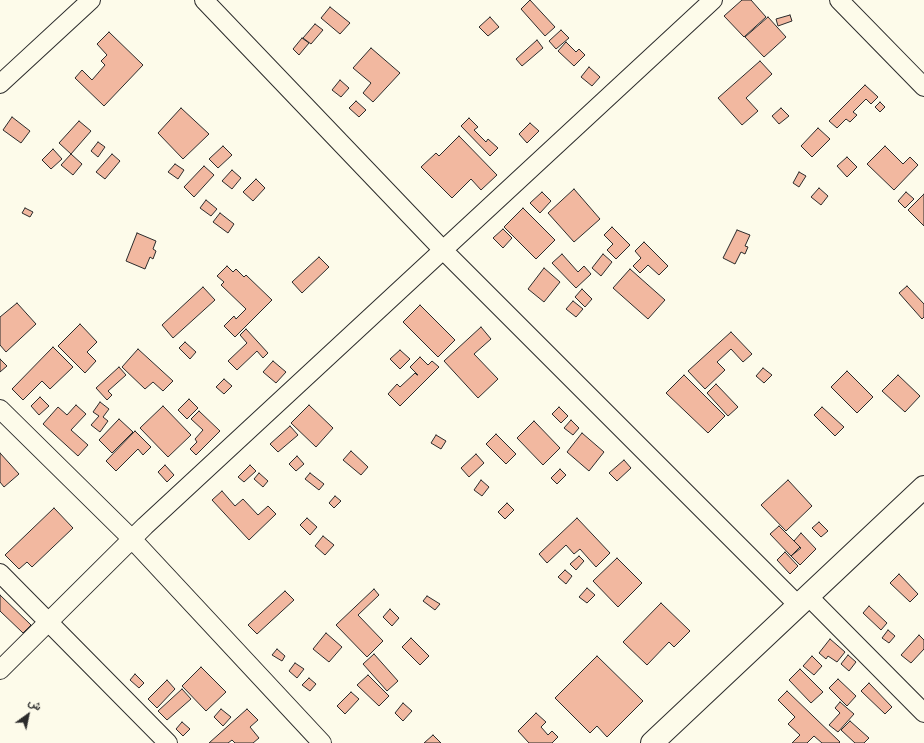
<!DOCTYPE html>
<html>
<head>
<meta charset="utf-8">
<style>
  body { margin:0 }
  #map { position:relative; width:924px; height:743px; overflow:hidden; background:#fdfbea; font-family:"Zilla Slab",Vazirmatn,serif }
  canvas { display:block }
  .north { position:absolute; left:8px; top:695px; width:40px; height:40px; -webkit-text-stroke:3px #fdfbea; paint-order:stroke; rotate:33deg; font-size:11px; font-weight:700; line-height:16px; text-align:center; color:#2b2b2b }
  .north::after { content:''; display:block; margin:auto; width:14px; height:18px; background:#2b2b2b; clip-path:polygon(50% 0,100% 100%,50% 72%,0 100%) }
</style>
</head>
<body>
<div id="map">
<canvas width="924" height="743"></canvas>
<div class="north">ش</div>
</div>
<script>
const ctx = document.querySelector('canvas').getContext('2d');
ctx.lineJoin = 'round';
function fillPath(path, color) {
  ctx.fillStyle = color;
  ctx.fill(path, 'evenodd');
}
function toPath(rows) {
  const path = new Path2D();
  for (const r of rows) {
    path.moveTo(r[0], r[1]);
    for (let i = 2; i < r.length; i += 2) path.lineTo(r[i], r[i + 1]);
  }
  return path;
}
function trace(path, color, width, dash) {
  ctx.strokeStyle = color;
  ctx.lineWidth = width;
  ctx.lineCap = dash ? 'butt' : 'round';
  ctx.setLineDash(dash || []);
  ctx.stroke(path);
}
const building = toPath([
  [530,0,555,27,545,36,521,9,530,0],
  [742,0,751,0,766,17,744,37,724,16,742,0],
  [330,7,350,23,340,34,321,18,330,7],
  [790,15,792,21,778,26,776,19,790,15],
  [490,17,499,27,488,36,479,27,490,17],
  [768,17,786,37,764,57,745,37,768,17],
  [315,24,323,30,311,44,303,38,315,24],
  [561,30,569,38,556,49,549,41,561,30],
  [109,32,143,65,104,106,75,78,82,70,92,80,105,65,101,61,107,55,97,44,109,32],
  [302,38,309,43,299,55,293,49,302,38],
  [537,40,543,48,522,66,516,59,537,40],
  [566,42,576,52,579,49,585,55,574,66,558,51,566,42],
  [371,48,400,73,373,102,363,93,371,83,353,68,371,48],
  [760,61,772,74,746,98,758,111,742,125,718,98,760,61],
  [589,67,600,77,592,86,581,77,589,67],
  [340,80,349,88,341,97,332,90,340,80],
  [865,85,878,97,871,104,866,99,853,112,857,115,850,122,846,119,837,128,829,121,865,85],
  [356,101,366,110,359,117,349,108,356,101],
  [880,102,885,107,880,112,875,107,880,102],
  [181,108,209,134,183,159,158,133,181,108],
  [781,108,789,116,779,124,772,116,781,108],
  [12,117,30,131,21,143,3,130,12,117],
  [469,118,478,127,474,130,486,142,488,139,498,148,490,156,461,126,469,118],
  [79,121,91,131,71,154,59,143,79,121],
  [530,123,539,131,527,143,519,134,530,123],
  [818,128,830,139,812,157,801,146,818,128],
  [459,136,497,175,481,190,471,179,452,198,421,167,436,153,439,156,459,136],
  [98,142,105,147,98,157,91,151,98,142],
  [223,146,232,155,218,168,209,159,223,146],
  [885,146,903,164,910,157,918,165,894,190,867,164,885,146],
  [53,149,62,159,51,169,42,160,53,149],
  [71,154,82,164,73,175,61,165,71,154],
  [112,154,120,161,105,179,96,172,112,154],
  [847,157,857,167,847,177,837,166,847,157],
  [175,164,184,170,178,179,168,172,175,164],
  [204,166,214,175,194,197,184,187,204,166],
  [232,170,241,178,232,189,222,181,232,170],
  [799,172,806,176,799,187,793,183,799,172],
  [256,179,265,188,253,201,243,192,256,179],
  [819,188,828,196,821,205,811,197,819,188],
  [574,189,600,219,574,242,548,213,574,189],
  [542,192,551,201,540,213,530,203,542,192],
  [906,192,914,199,905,208,898,201,906,192],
  [924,194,924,226,908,210,924,194],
  [206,200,217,209,211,216,200,208,206,200],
  [25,208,33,212,30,217,22,213,25,208],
  [523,208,555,240,536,259,504,227,523,208],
  [220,213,234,224,228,233,213,222,220,213],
  [612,227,630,245,616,259,607,250,613,244,604,235,612,227],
  [503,229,512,238,503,248,493,238,503,229],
  [737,230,750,235,745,246,748,247,745,254,741,252,735,264,723,258,737,230],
  [137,233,156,241,153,249,156,251,153,259,150,257,145,269,126,261,137,233],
  [644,242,668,266,659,275,648,265,640,273,633,266,641,258,635,251,644,242],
  [562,254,578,272,584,266,591,274,576,288,552,263,562,254],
  [603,254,612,262,601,276,592,268,603,254],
  [319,257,329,267,302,293,292,282,319,257],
  [227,266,233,272,236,269,244,277,246,275,272,300,235,337,224,326,234,316,236,319,246,309,221,285,224,282,217,276,227,266],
  [544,268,560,282,544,302,528,289,544,268],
  [630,269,665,300,648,319,613,288,630,269],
  [907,286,924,304,924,317,922,319,899,293,907,286],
  [203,287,215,300,173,338,162,325,203,287],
  [582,289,592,299,585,307,575,297,582,289],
  [573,301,583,309,576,317,566,309,573,301],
  [17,303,36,324,6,352,0,345,0,317,17,303],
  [420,305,455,340,438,357,403,322,420,305],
  [80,324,97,342,87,352,96,361,85,373,58,346,80,324],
  [481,327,491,339,474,354,498,379,478,398,444,361,481,327],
  [246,329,268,353,263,358,257,351,237,370,228,361,247,343,240,335,246,329],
  [731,332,752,354,743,362,731,349,717,362,725,370,705,389,688,371,731,332],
  [185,342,196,352,190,359,179,348,185,342],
  [53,347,73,367,50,389,42,381,23,400,12,389,53,347],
  [138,349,173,381,163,391,153,382,145,389,122,367,138,349],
  [400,350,410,359,400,369,390,359,400,350],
  [420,357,428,365,432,361,439,367,400,406,388,394,397,384,400,387,415,373,417,375,418,375,410,367,420,357],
  [0,359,7,366,0,372,0,359],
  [273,361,286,372,276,383,263,372,273,361],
  [119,367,126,375,108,391,112,395,107,400,96,388,119,367],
  [763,368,772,375,764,383,756,376,763,368],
  [847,371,873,397,857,413,831,387,847,371],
  [684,375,725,416,708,433,666,393,684,375],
  [898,375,920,396,905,412,882,391,898,375],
  [224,379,232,386,224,394,216,387,224,379],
  [716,384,738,407,728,416,707,393,716,384],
  [40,397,49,406,39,415,31,406,40,397],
  [189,399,198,408,187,419,178,410,189,399],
  [100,402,109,409,103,417,108,421,100,432,91,425,99,416,93,412,100,402],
  [76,405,86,414,71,430,88,445,78,456,43,424,58,407,67,415,76,405],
  [309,405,333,428,316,447,291,423,309,405],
  [163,406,191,435,168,457,140,428,163,406],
  [559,407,568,416,561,423,552,414,559,407],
  [822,407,844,427,835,436,814,415,822,407],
  [199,411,220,431,196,455,190,449,197,442,195,439,203,430,191,419,199,411],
  [119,419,133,432,112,453,99,440,119,419],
  [571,420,579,428,573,435,564,428,571,420],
  [534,421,560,448,543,465,517,438,534,421],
  [290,426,298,435,278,452,270,444,290,426],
  [135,431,151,447,143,455,138,449,116,471,106,461,135,431],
  [582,433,604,452,589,471,567,452,582,433],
  [496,434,516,454,506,464,486,444,496,434],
  [436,435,446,441,441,449,431,443,436,435],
  [351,451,368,467,361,475,343,460,351,451],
  [0,453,19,474,4,487,0,482,0,453],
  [476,454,484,463,469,477,461,468,476,454],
  [297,456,304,464,296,471,289,464,297,456],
  [624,460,631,468,617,481,609,473,624,460],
  [165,465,174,475,167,482,158,472,165,465],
  [250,465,256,471,244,482,238,477,250,465],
  [560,469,566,475,557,484,551,478,560,469],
  [259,473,268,481,263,487,254,479,259,473],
  [310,473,324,484,319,490,305,479,310,473],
  [481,480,489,487,482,496,474,490,481,480],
  [788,480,812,506,786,531,761,505,788,480],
  [222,491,235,506,243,499,258,515,268,506,276,514,249,540,212,500,222,491],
  [335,496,341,501,334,508,329,503,335,496],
  [507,503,514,510,505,519,498,512,507,503],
  [54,508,73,528,32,567,27,562,19,569,5,555,54,508],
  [307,518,317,527,310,535,300,525,307,518],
  [577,518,610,553,596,567,580,549,574,554,566,545,547,563,539,554,577,518],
  [819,522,828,531,821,537,812,528,819,522],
  [779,526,800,547,791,556,770,534,779,526],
  [801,533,816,549,800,565,791,556,801,548,794,541,801,533],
  [323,536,334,545,325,555,315,546,323,536],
  [785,552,798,566,790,574,777,560,785,552],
  [579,556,584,561,576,570,570,564,579,556],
  [617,558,642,583,618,607,593,581,617,558],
  [565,570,572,576,566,584,558,577,565,570],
  [899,574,918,594,910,602,890,583,899,574],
  [587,588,595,595,587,603,579,597,587,588],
  [374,589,379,595,358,615,383,641,367,657,336,625,374,589],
  [285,591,294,600,257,634,248,625,285,591],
  [0,595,31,625,23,633,0,611,0,595],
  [427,596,440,604,435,610,423,601,427,596],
  [661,603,690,631,674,647,669,642,647,665,623,642,661,603],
  [869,606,887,623,881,630,863,613,869,606],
  [390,609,399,618,392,626,383,617,390,609],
  [888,630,895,636,889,643,882,638,888,630],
  [326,633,342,647,329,662,313,649,326,633],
  [919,635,924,640,924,649,911,663,901,655,919,635],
  [411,638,429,656,420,665,402,647,411,638],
  [830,639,845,652,837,662,828,656,826,659,819,653,830,639],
  [277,649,285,656,282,661,272,655,277,649],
  [374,654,398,681,387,691,363,664,374,654],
  [848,655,856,662,849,671,841,664,848,655],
  [597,656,643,701,607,737,597,726,590,733,555,698,597,656],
  [812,656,822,666,814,675,803,666,812,656],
  [295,663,304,669,297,678,289,671,295,663],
  [201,667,226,692,206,711,182,686,201,667],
  [800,669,823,692,811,703,789,680,800,669],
  [135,674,144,683,139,688,130,680,135,674],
  [368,675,389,696,379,706,357,685,368,675],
  [309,678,316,684,310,691,302,685,309,678],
  [838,679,856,696,847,706,829,688,838,679],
  [167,680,175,689,157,708,148,699,167,680],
  [869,683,892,707,885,714,861,691,869,683],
  [182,689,191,699,167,720,158,711,182,689],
  [787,691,840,742,839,743,822,743,814,736,807,743,792,743,800,735,788,724,795,717,778,700,787,691],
  [351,692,359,699,345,714,337,706,351,692],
  [840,702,854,714,838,732,829,725,840,713,835,708,840,702],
  [403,703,412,711,403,721,395,713,403,703],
  [221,709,231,717,223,726,214,717,221,709],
  [247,709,258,720,250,727,259,738,253,743,235,743,232,740,228,743,209,743,247,709],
  [536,713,546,722,541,727,548,735,552,731,558,737,552,743,529,743,518,731,536,713],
  [850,721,869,738,864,743,855,743,841,730,850,721],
  [182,722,190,729,183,736,176,729,182,722],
  [433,735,441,743,424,743,433,735]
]);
fillPath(building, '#f2b8a0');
trace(building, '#2b2b2b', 1);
const minor = toPath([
  [204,0,443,250,798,605],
  [839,0,924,87],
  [0,84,91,0],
  [0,409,132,539,322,743],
  [0,573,168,743],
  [808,596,924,713],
  [0,670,145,526,713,0]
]);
const tertiary = toPath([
  [652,743,924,487]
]);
trace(minor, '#2b2b2b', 20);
trace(tertiary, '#2b2b2b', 24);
trace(minor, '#fdfbea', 18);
trace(tertiary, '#fdfbea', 22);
</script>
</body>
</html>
